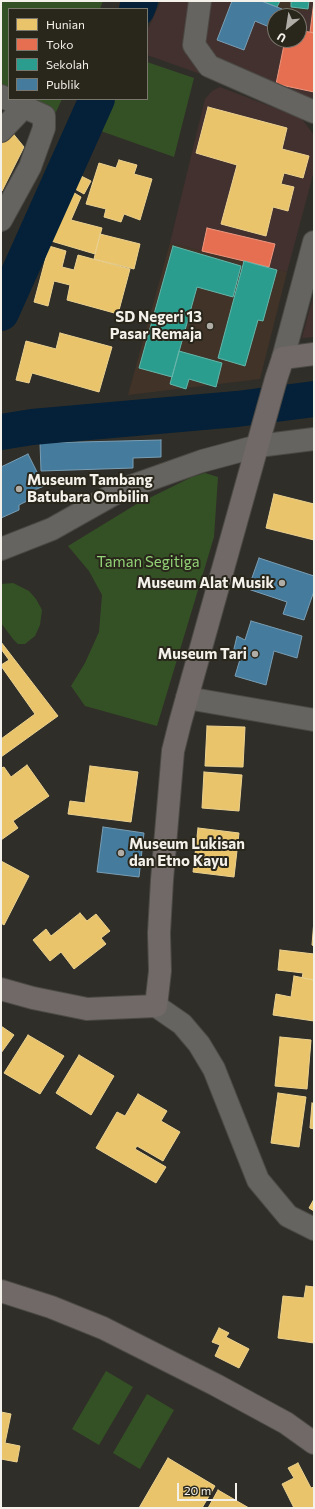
<!DOCTYPE html>
<html>
<head>
<meta charset="utf-8">
<style>
  body { margin:0 }
  #map { position:relative; width:315px; height:1509px; overflow:hidden; background:#302e28; font-family:Commissioner,sans-serif }
  canvas { display:block }
  .frame { position:absolute; inset:0; border:2px solid #f3f1ea; pointer-events:none }
  .legend { position:absolute; left:8px; top:8px; width:140px; height:92px; box-sizing:border-box; background:#29261b; border:1px solid #7a776e; margin:0; padding:5px 7px; list-style:none; font-size:12px; color:#f3f1ea }
  .legend li { display:flex; align-items:center; gap:8px; height:20px }
  .legend b { width:20px; border:1px solid #7a776e }
  .north { position:absolute; left:267px; top:8px; width:40px; height:40px; box-sizing:border-box; background:#29261b; border:1px solid #7a776e; border-radius:50%; rotate:210deg; font-size:11px; font-weight:700; line-height:16px; text-align:center; color:#f3f1ea }
  .north::after { content:''; display:block; margin:auto; width:14px; height:18px; background:#afada6; clip-path:polygon(50% 0,100% 100%,50% 72%,0 100%) }
  .scale { position:absolute; left:177px; top:1483px; width:60px; height:18px; box-sizing:border-box; border:2px solid #f3f1ea; border-top:0; padding-left:5px; font-size:12px; line-height:14px; white-space:nowrap; color:#f3f1ea; -webkit-text-stroke:3px #29261b; paint-order:stroke }
</style>
</head>
<body>
<div id="map">
<canvas width="315" height="1509"></canvas>
<div class="frame"></div>
<ul class="legend">
<li><b style="height:11px;background:#e9c46a"></b>Hunian</li>
<li><b style="height:11px;background:#e76f51"></b>Toko</li>
<li><b style="height:11px;background:#2a9d8f"></b>Sekolah</li>
<li><b style="height:11px;background:#457b9d"></b>Publik</li>
</ul>
<div class="north">U</div>
<div class="scale">20 m</div>
</div>
<script>
const ctx = document.querySelector('canvas').getContext('2d');
ctx.lineJoin = 'round';
function fillPath(path, color) {
  ctx.fillStyle = color;
  ctx.fill(path, 'evenodd');
}
function toPath(rows) {
  const path = new Path2D();
  for (const r of rows) {
    path.moveTo(r[0], r[1]);
    for (let i = 2; i < r.length; i += 2) path.lineTo(r[i], r[i + 1]);
  }
  return path;
}
function trace(path, color, width, dash) {
  ctx.strokeStyle = color;
  ctx.lineWidth = width;
  ctx.lineCap = dash ? 'butt' : 'round';
  ctx.setLineDash(dash || []);
  ctx.stroke(path);
}
function label(font, color, halo, rows, align = 'center') {
  ctx.font = font + ' Commissioner,sans-serif';
  ctx.lineWidth = 4;
  ctx.setLineDash([]);
  ctx.textBaseline = 'middle';
  ctx.strokeStyle = halo;
  ctx.fillStyle = color;
  for (const [text, x, y, turn = 0] of rows) {
    ctx.save();
    ctx.translate(x, y);
    ctx.rotate((+turn || 0) * Math.PI / 180);
    ctx.textAlign = isNaN(turn) ? turn : align;
    if (halo) ctx.strokeText(text, 0, 0);
    ctx.fillText(text, 0, 0);
    ctx.restore();
  }
}
fillPath(toPath([
  [161,1,314,1,314,114,147,55,147,31],
  [275,16,299,16,299,40,275,40],
  [220,87,301,118,314,135,314,171,287,272,170,243,205,99,212,91],
  [314,293,314,337,302,338]
]), '#43312f');
fillPath(toPath([
  [262,1,310,1,308,11,288,10],
  [170,243,287,272,260,379,128,395]
]), '#413328');
fillPath(toPath([
  [1,1,103,1,100,9,9,9,9,90,1,86],
  [147,62,194,78,174,157,98,130,114,99,147,99],
  [29,99,62,99,56,112],
  [205,473,218,477,214,537,157,726,85,706,71,686,85,663,99,632,102,595,89,571,68,546,135,505,192,477],
  [13,583,29,591,36,599,42,610,40,625,35,636,25,644,18,644,13,639,1,623,1,584],
  [106,1371,133,1387,99,1445,72,1429],
  [147,1394,174,1410,140,1469,113,1453]
]), '#345126');
const homes = toPath([
  [208,107,287,128,282,149,309,156,303,178,284,173,281,184,294,187,288,211,273,207,266,236,221,224,237,165,196,153,208,107],
  [11,131,24,147,2,191,1,190,1,141,11,131],
  [119,160,137,165,134,174,152,179,140,220,124,214,121,222,104,217,106,209,86,204,99,163,116,168,119,160],
  [75,173,91,181,84,194,68,185,75,173],
  [66,188,81,197,71,220,102,228,95,254,41,238,66,188],
  [100,234,140,244,134,269,94,259,100,234],
  [49,246,66,251,62,267,74,270,78,255,130,269,118,314,67,300,70,285,54,281,48,306,34,302,49,246],
  [60,333,112,347,99,392,32,373,29,383,16,380,26,341,56,349,60,333],
  [274,494,314,504,314,540,266,528,274,494],
  [1,642,58,716,1,757,1,642],
  [1,649,9,660,1,665,1,649],
  [1,666,35,714,1,739,1,666],
  [207,726,245,727,243,767,205,766,207,726],
  [27,765,49,796,13,821,18,828,1,840,1,768,4,767,11,777,27,765],
  [90,766,138,772,131,822,68,814,70,801,85,803,90,766],
  [204,772,242,775,239,811,202,808,204,772],
  [198,828,239,833,234,877,193,872,198,828],
  [1,861,29,876,4,925,1,923,1,861],
  [80,913,87,921,96,914,110,931,101,938,106,944,74,969,61,952,50,961,33,940,46,929,51,936,80,913],
  [314,920,314,946,312,945,314,920],
  [280,950,314,954,314,980,302,978,303,973,278,970,280,950],
  [294,976,314,980,314,1021,273,1015,276,994,291,997,294,976],
  [1,1026,14,1035,1,1053,1,1026],
  [28,1035,64,1056,40,1094,4,1073,28,1035],
  [280,1037,311,1040,307,1089,275,1086,280,1037],
  [79,1055,114,1076,91,1115,56,1093,79,1055],
  [278,1093,306,1097,299,1147,271,1143,278,1093],
  [138,1094,167,1111,161,1121,180,1132,163,1161,137,1146,135,1149,166,1167,156,1183,96,1148,117,1112,125,1116,138,1094],
  [312,1103,314,1104,314,1129,310,1128,312,1103],
  [314,1199,314,1211,309,1208,314,1199],
  [306,1286,314,1287,314,1343,278,1338,283,1296,304,1298,306,1286],
  [219,1328,229,1333,226,1337,249,1349,239,1368,215,1356,220,1345,212,1342,219,1328],
  [1,1412,11,1414,5,1443,20,1446,17,1462,1,1459,1,1412],
  [168,1458,215,1486,202,1508,139,1508,168,1458],
  [298,1463,311,1488,314,1487,314,1508,294,1508,282,1484,294,1478,288,1468,298,1463],
  [218,1490,249,1508,208,1508,218,1490]
]);
fillPath(homes, '#e9c46a');
trace(homes, '#ecd290', 1);
const shops = toPath([
  [314,1,314,33,310,32,314,1],
  [299,30,314,33,314,92,276,84,285,40,299,40,299,30],
  [207,228,275,244,269,267,202,251,207,228]
]);
fillPath(shops, '#e76f51');
trace(shops, '#eb967f', 1);
const schools = toPath([
  [261,1,280,1,277,7,261,1],
  [291,1,309,1,308,9,291,7,291,1],
  [173,246,241,266,233,297,197,287,172,377,139,368,173,246],
  [244,261,277,270,263,321,258,320,245,366,218,358,244,261],
  [179,351,222,363,216,387,189,379,186,389,170,384,179,351]
]);
fillPath(schools, '#2a9d8f');
trace(schools, '#66b6aa', 1);
const public = toPath([
  [232,1,261,1,282,9,279,16,275,16,274,29,255,21,244,50,217,40,232,1],
  [161,440,161,457,133,458,133,468,41,471,40,443,161,440],
  [28,454,44,486,32,491,35,497,19,505,19,510,1,518,1,467,28,454],
  [259,558,314,576,314,591,304,620,283,614,287,602,248,589,259,558],
  [251,621,302,636,297,658,274,651,266,685,235,676,241,656,233,653,237,636,245,640,251,621],
  [103,827,144,833,139,877,97,872,103,827]
]);
fillPath(public, '#457b9d');
trace(public, '#799eb4', 1);
trace(toPath([
  [137,9,140,1],
  [1,313,97,99],
  [1,432,32,427,237,409,314,399]
]), '#042139', 36);
const minor = toPath([
  [200,1,194,45,209,66,314,112],
  [1,96,24,107,1,131],
  [1,220,30,167,44,128,44,116,24,107],
  [283,358,314,242],
  [1,549,52,529,123,489,202,461,258,446,314,439],
  [187,698,314,720],
  [156,1006,182,1024,199,1044,214,1069,258,1180,288,1216,314,1229]
]);
const major = toPath([
  [1,989,33,998,87,1009,156,1006,160,971,159,933,162,880,173,751,180,723,276,379,283,358,314,354],
  [1,1291,51,1307,103,1328,216,1385,286,1423,314,1443]
]);
trace(minor, '#4c4a45', 24);
trace(major, '#4c4a45', 24);
trace(minor, '#666460', 22);
trace(major, '#716967', 22);
for (const [x, y, r, color] of [
  [210,326,4,"#afada6"],
  [19,489,4,"#afada6"],
  [282,583,4,"#afada6"],
  [255,654,4,"#afada6"],
  [121,853,4,"#afada6"]
]) {
  const dot = new Path2D();
  dot.arc(x, y, r, 0, 2 * Math.PI);
  ctx.fillStyle = color;
  ctx.fill(dot);
  trace(dot, '#29261b', 1.5);
}
label('bold 15px', '#f3f1ea', '#29261b', [
  ["SD Negeri 13",202,317],
  ["Pasar Remaja",202,334],
  ["Museum Tambang",27,480,"left"],
  ["Batubara Ombilin",27,497,"left"],
  ["Museum Alat Musik",274,583],
  ["Museum Tari",247,654],
  ["Museum Lukisan",129,844,"left"],
  ["dan Etno Kayu",129,861,"left"]
], 'right');
label('15px', '#93d377', '#29261b', [
  ["Taman Segitiga",148,562]
]);
</script>
</body>
</html>
